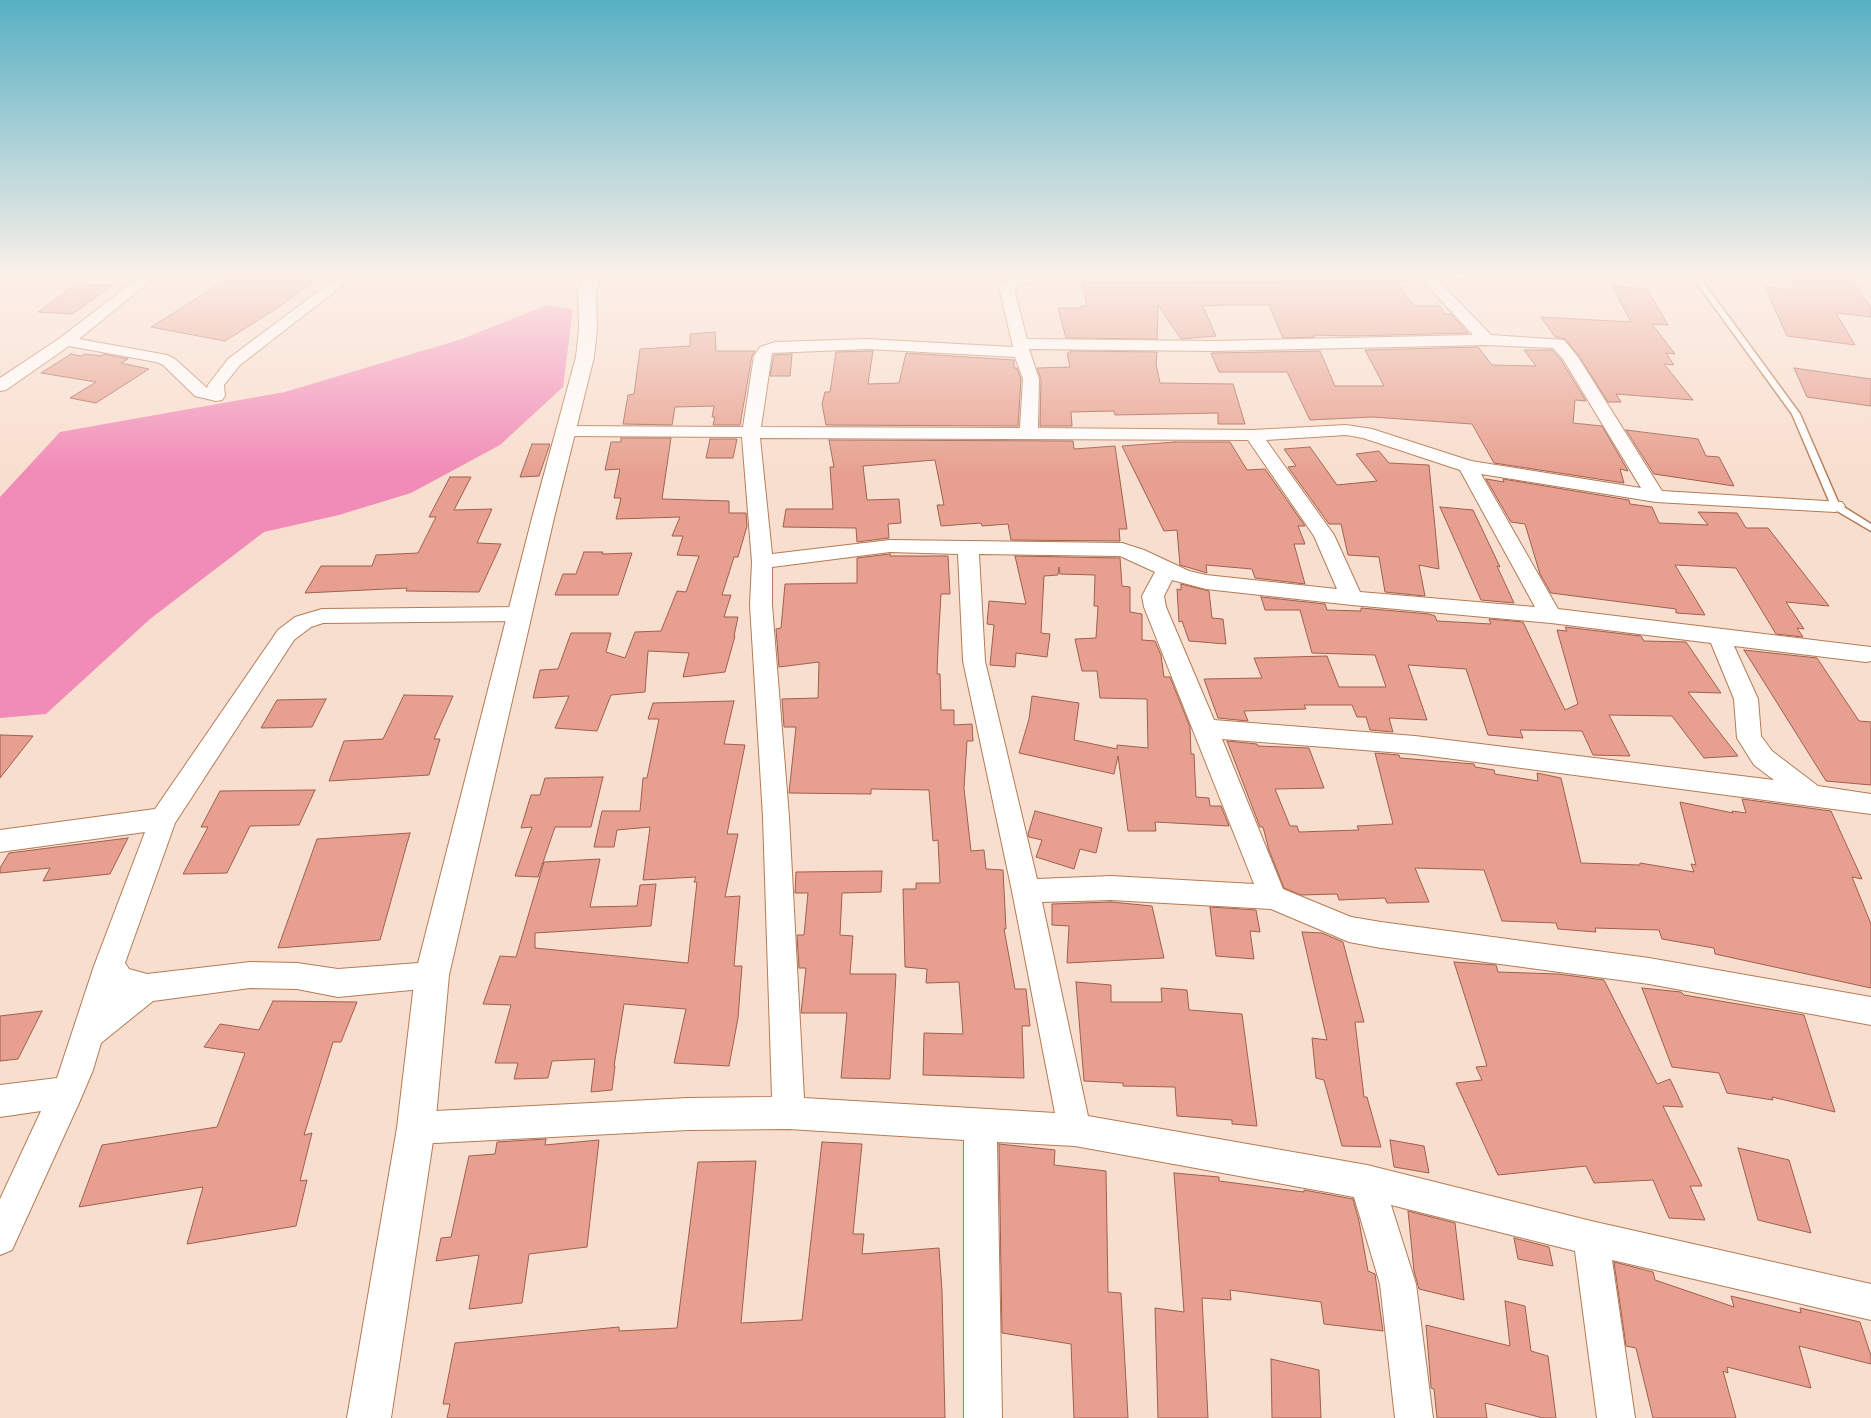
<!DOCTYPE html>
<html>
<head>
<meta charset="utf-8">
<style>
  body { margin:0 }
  canvas { display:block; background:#f8dece }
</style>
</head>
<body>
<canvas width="1871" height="1418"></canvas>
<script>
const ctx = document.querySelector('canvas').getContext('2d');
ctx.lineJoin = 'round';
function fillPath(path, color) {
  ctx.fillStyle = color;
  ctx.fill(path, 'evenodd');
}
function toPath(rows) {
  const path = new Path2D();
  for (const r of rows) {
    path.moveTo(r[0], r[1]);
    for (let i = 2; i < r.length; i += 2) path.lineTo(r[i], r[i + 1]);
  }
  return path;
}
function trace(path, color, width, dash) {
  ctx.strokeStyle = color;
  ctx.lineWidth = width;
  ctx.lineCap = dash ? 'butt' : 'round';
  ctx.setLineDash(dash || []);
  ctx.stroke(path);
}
fillPath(toPath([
  [547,305,573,309,563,387,500,445,411,493,339,515,264,532,150,619,46,714,0,718,0,497,60,432,285,392,462,339]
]), '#f18bb7');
const building = toPath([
  [234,275,296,275,318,278,279,307,225,341,151,327,234,275],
  [1786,275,1849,275,1871,308,1871,317,1836,313,1855,345,1787,336,1765,287,1796,290,1786,275],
  [1397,282,1414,306,1440,306,1445,314,1451,314,1468,333,1351,336,1314,335,1315,337,1283,338,1269,305,1228,305,1203,306,1216,336,1181,339,1158,305,1157,339,1066,338,1058,308,1082,308,1081,306,1087,306,1082,283,1397,282],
  [76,284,112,286,72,314,38,312,76,284],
  [1612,286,1647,289,1668,325,1652,324,1675,354,1666,353,1674,365,1664,364,1693,400,1616,394,1621,402,1608,402,1579,356,1565,339,1555,337,1541,317,1631,322,1612,286],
  [715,332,716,351,755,351,752,356,740,425,713,425,715,417,712,417,714,406,675,407,672,425,623,424,628,395,634,394,640,349,690,346,690,334,715,332],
  [1478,347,1492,365,1536,366,1524,350,1552,350,1561,360,1586,401,1575,400,1573,423,1602,426,1628,471,1620,469,1624,483,1494,463,1472,424,1372,417,1310,420,1287,372,1219,372,1211,353,1320,351,1335,386,1384,386,1365,350,1478,347],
  [873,351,868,384,899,383,906,353,1014,360,1014,368,1017,368,1021,379,1018,426,826,425,822,404,825,392,830,392,836,352,873,351],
  [1070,351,1157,352,1156,364,1160,383,1233,384,1245,424,1218,424,1218,413,1115,415,1114,411,1071,412,1072,426,1040,426,1041,379,1037,368,1070,367,1067,353,1071,353,1070,351],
  [71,354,81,356,85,354,101,356,104,354,128,359,121,363,149,369,96,403,70,398,96,382,41,373,71,354],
  [792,354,790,376,770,376,774,355,792,354],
  [1794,368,1871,379,1871,406,1807,397,1794,368],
  [1626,430,1698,439,1706,456,1719,457,1734,486,1654,474,1626,430],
  [621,438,671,438,662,499,729,501,729,513,746,513,747,526,738,557,734,557,722,595,731,595,724,617,738,617,734,636,735,636,725,672,683,677,689,653,648,651,645,692,611,695,597,731,555,728,569,696,533,698,540,670,558,669,571,633,611,633,606,652,625,658,635,632,661,631,677,591,686,592,699,556,677,555,683,536,672,536,680,517,616,519,621,498,614,498,620,469,605,470,611,442,621,442,621,438],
  [710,439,737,439,733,458,706,458,710,439],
  [829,440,1073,441,1074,449,1115,446,1127,529,1119,529,1120,541,1011,540,1008,524,982,526,981,523,941,526,937,505,944,505,935,460,863,466,867,500,899,499,901,523,888,524,889,538,857,542,856,528,783,527,786,509,833,509,830,467,834,467,829,440],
  [1175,442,1230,442,1247,470,1265,469,1305,526,1298,526,1305,544,1294,544,1305,584,1255,578,1252,569,1206,565,1207,573,1180,565,1177,530,1164,531,1122,446,1175,442],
  [532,444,550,444,539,476,520,477,532,444],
  [1310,447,1337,485,1377,481,1356,454,1379,451,1389,463,1429,465,1439,569,1419,565,1425,596,1385,592,1379,557,1348,555,1341,524,1329,524,1288,467,1296,466,1284,449,1310,447],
  [450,477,471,477,454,510,492,509,477,543,501,544,479,592,406,591,407,588,305,593,321,566,372,566,376,555,418,553,436,517,429,517,450,477],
  [1486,479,1504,482,1503,479,1629,500,1630,504,1652,507,1659,523,1708,525,1698,512,1737,513,1746,528,1768,528,1829,606,1786,602,1804,629,1797,628,1803,637,1776,634,1736,568,1675,565,1705,615,1676,613,1676,609,1551,593,1540,574,1525,524,1511,522,1486,479],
  [1440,507,1473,510,1500,567,1497,566,1514,603,1481,600,1440,507],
  [584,552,603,552,602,554,632,553,618,595,555,595,563,574,576,574,584,552],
  [890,554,890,556,948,556,950,594,941,594,938,647,937,674,940,674,941,710,954,710,954,725,972,724,973,741,967,741,964,788,971,851,984,850,986,869,1003,870,1006,929,1004,929,1015,989,1026,989,1030,1026,1022,1026,1024,1078,923,1075,924,1033,963,1034,959,982,926,983,927,969,905,967,903,889,916,889,916,883,940,883,938,840,933,841,929,790,871,789,871,794,789,793,796,727,784,727,782,699,818,698,819,662,779,667,776,629,781,628,785,584,857,583,857,558,890,554],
  [1015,556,1120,558,1122,586,1130,587,1130,612,1142,614,1142,640,1155,641,1161,655,1164,677,1170,677,1190,727,1191,754,1194,754,1196,797,1209,798,1210,806,1221,806,1229,826,1155,822,1156,831,1128,831,1118,756,1114,774,1019,753,1029,719,1032,696,1079,703,1074,740,1117,749,1117,745,1148,748,1147,699,1100,698,1097,671,1082,671,1075,639,1096,638,1098,606,1094,606,1095,575,1060,574,1059,567,1058,575,1044,576,1041,633,1050,634,1047,657,1016,653,1015,667,990,665,994,625,987,624,989,601,1026,604,1015,556],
  [1181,584,1209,591,1212,618,1223,619,1226,644,1189,641,1182,621,1179,622,1177,589,1181,590,1181,584],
  [1261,597,1325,604,1327,610,1361,611,1361,608,1429,614,1435,616,1437,621,1491,624,1489,619,1523,622,1565,710,1578,704,1557,630,1567,631,1565,627,1641,636,1644,641,1686,642,1721,693,1688,692,1738,756,1704,758,1672,716,1609,715,1630,756,1593,755,1582,731,1520,730,1523,738,1488,735,1466,669,1408,665,1427,720,1389,718,1393,732,1370,730,1366,717,1357,717,1352,705,1304,705,1306,709,1244,711,1248,721,1218,718,1204,679,1262,678,1254,658,1327,656,1339,687,1386,687,1375,655,1312,653,1300,610,1265,610,1261,597],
  [1744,650,1817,658,1859,721,1871,722,1871,785,1826,781,1744,650],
  [404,695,453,696,434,739,440,739,429,775,329,781,344,741,383,739,404,695],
  [326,699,312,727,261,728,277,700,326,699],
  [734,701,724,744,745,745,727,834,738,834,725,897,740,896,734,966,742,966,738,1018,729,1066,674,1063,686,1009,624,1004,614,1066,615,1066,612,1090,591,1092,595,1059,552,1061,548,1078,514,1079,518,1063,495,1063,511,1005,483,1004,500,956,516,957,544,862,600,859,590,907,637,906,640,885,656,884,651,926,535,933,535,948,688,963,697,882,694,882,696,877,643,880,650,827,617,830,614,847,594,847,602,811,640,811,643,778,647,778,659,719,648,719,653,703,734,701],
  [0,735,33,736,0,778,0,735],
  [1227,741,1257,744,1258,746,1309,748,1324,788,1275,789,1290,826,1297,826,1299,832,1359,830,1357,826,1393,824,1375,753,1399,755,1400,758,1474,764,1475,767,1494,770,1495,774,1538,781,1537,773,1561,778,1581,863,1640,865,1640,863,1694,872,1691,864,1696,865,1680,802,1733,813,1732,811,1746,813,1742,799,1831,811,1862,879,1852,877,1871,924,1871,988,1715,954,1714,948,1662,939,1659,930,1595,928,1596,932,1558,929,1556,923,1502,921,1484,870,1415,868,1429,902,1387,903,1385,898,1339,900,1337,894,1301,895,1284,888,1269,850,1263,827,1260,827,1227,741],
  [603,777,591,827,555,827,538,877,515,876,532,827,521,828,531,795,540,795,545,778,603,777],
  [315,790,299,825,250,826,227,873,183,874,208,827,201,827,220,791,315,790],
  [1035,811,1102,828,1096,853,1080,849,1074,869,1036,857,1042,840,1029,837,1028,834,1035,811],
  [410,833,380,940,278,948,317,839,410,833],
  [128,838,110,874,43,881,50,868,0,873,0,868,9,853,128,838],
  [882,871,881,892,842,893,840,935,853,936,850,974,896,974,890,1079,841,1078,847,1013,801,1013,806,968,799,968,797,935,804,935,808,893,795,893,796,872,882,871],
  [1111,902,1152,906,1164,958,1067,963,1069,926,1052,925,1052,904,1111,902],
  [1210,907,1256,910,1260,932,1250,931,1254,959,1216,956,1210,907],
  [1302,932,1322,933,1343,942,1364,1022,1355,1022,1364,1097,1367,1097,1381,1147,1342,1146,1324,1080,1316,1078,1312,1038,1327,1040,1302,932],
  [1454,962,1496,965,1498,972,1558,974,1604,980,1657,1084,1670,1079,1683,1107,1663,1106,1702,1186,1690,1186,1705,1220,1669,1218,1653,1180,1594,1183,1586,1166,1498,1175,1456,1083,1482,1080,1476,1067,1487,1066,1454,962],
  [1076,982,1111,985,1111,1002,1162,1002,1161,988,1187,990,1189,1010,1242,1014,1257,1126,1232,1124,1232,1120,1177,1116,1175,1087,1123,1086,1123,1083,1084,1081,1076,982],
  [1642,988,1681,992,1684,995,1804,1015,1835,1112,1772,1097,1773,1100,1727,1093,1719,1073,1672,1067,1642,988],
  [273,1001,357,1002,341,1042,333,1042,304,1135,312,1133,300,1181,307,1180,296,1226,187,1244,203,1187,79,1207,102,1145,217,1127,245,1053,204,1047,220,1024,259,1030,273,1001],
  [42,1011,18,1059,0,1061,0,1016,42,1011],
  [546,1139,545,1145,599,1140,587,1247,529,1254,522,1303,469,1309,479,1255,436,1261,441,1238,451,1237,469,1156,495,1154,497,1142,546,1139],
  [1390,1140,1424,1146,1429,1173,1394,1167,1390,1140],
  [822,1142,862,1144,853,1234,864,1234,862,1254,939,1248,942,1291,945,1418,447,1418,450,1404,443,1404,455,1343,619,1327,619,1331,677,1328,698,1162,756,1161,741,1323,802,1320,822,1142],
  [999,1144,1055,1150,1054,1165,1106,1171,1108,1292,1121,1293,1128,1418,1074,1418,1071,1344,1002,1333,999,1144],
  [1738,1148,1789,1160,1811,1233,1758,1220,1738,1148],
  [1174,1173,1219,1177,1219,1181,1304,1192,1304,1190,1353,1199,1359,1221,1368,1271,1375,1274,1383,1331,1324,1324,1321,1302,1230,1290,1231,1300,1202,1298,1208,1418,1158,1418,1155,1308,1184,1312,1174,1173],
  [1408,1211,1455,1223,1464,1300,1419,1289,1414,1271,1408,1211],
  [1514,1238,1549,1247,1553,1266,1518,1259,1514,1238],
  [1614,1262,1653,1272,1655,1280,1734,1307,1731,1296,1801,1313,1800,1308,1860,1322,1871,1356,1871,1364,1799,1346,1811,1388,1727,1367,1728,1373,1723,1371,1736,1418,1653,1418,1636,1348,1626,1346,1614,1262],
  [1505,1301,1525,1306,1531,1351,1548,1356,1556,1418,1543,1418,1485,1403,1487,1418,1437,1418,1434,1389,1431,1388,1431,1386,1426,1325,1510,1346,1505,1301],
  [1271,1359,1319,1370,1321,1418,1272,1418,1271,1359]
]);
fillPath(building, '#e7a08f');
trace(building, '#a05f4f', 1);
const service = toPath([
  [1691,275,1698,275,1800,414,1839,504,1871,524,1871,531,1832,508,1792,414,1691,275]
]);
const minor = toPath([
  [142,275,158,275,79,339,167,355,175,359,207,388,208,385,228,359,340,275,356,275,240,365,224,385,225,396,222,400,216,401,195,396,163,365,156,362,69,346,6,390,0,391,0,378,60,338,142,275],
  [1024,275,1471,275,1469,278,1464,279,1438,280,1491,335,1564,340,1578,357,1662,491,1842,502,1845,506,1842,510,1835,512,1656,502,1481,474,1558,609,1871,647,1871,661,1866,662,1734,646,1758,699,1761,736,1772,751,1818,786,1871,794,1871,814,1415,754,1222,739,1283,889,1351,917,1381,922,1649,958,1871,997,1871,1025,1649,984,1381,948,1349,942,1271,909,1111,900,1042,902,1088,1116,1367,1165,1591,1221,1871,1284,1871,1320,1612,1260,1635,1418,1597,1418,1575,1251,1391,1205,1416,1284,1433,1418,1395,1418,1380,1284,1354,1197,1075,1146,997,1142,1002,1418,964,1418,964,1140,789,1129,688,1130,416,1144,404,1140,400,1128,404,1116,416,1112,688,1098,772,1097,763,817,750,605,752,562,742,437,565,436,559,435,556,431,559,427,565,426,743,427,754,356,760,347,775,342,867,339,1013,347,999,287,1012,278,1024,275],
  [1422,280,1473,335,1213,341,1027,339,1014,289,1022,285,1037,281,1422,280],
  [1486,345,1553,348,1563,359,1641,488,1471,461,1372,429,1346,425,1253,430,1038,428,1039,379,1029,349,1213,351,1486,345],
  [867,349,1015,357,1023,379,1020,428,761,427,772,353,867,349],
  [1346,435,1363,438,1460,470,1535,607,1360,592,1334,535,1266,440,1346,435],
  [760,438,1248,440,1314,536,1337,589,1206,575,1189,571,1144,550,1122,543,890,540,772,554,760,438],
  [890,552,958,554,963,661,1012,891,1055,1113,804,1098,789,817,772,605,772,567,890,552],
  [979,554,1120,556,1155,572,1142,596,1144,607,1254,884,1111,876,1037,879,985,661,979,554],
  [1172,580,1206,589,1352,605,1551,623,1711,643,1734,699,1737,738,1754,765,1774,780,1415,736,1214,720,1166,607,1164,596,1172,580],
  [520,607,528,609,531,614,528,619,520,621,323,623,311,627,294,640,175,823,125,963,129,969,147,974,250,962,297,963,338,969,432,962,442,965,447,975,442,985,432,988,338,997,297,989,250,988,153,1001,101,1043,93,1070,79,1103,12,1250,0,1255,0,1199,41,1111,0,1117,0,1085,57,1078,94,966,145,832,0,852,0,830,155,809,278,630,295,617,322,609,520,607]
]);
const tertiary = toPath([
  [584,275,601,275,596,292,597,329,594,357,554,518,449,975,435,1128,391,1418,347,1418,397,1128,415,975,532,518,576,357,579,329,578,292,584,275]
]);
trace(service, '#b57b55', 3);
trace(minor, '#b57b55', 2);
trace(tertiary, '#b57b55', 2);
fillPath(service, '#fff');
fillPath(minor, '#fff');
fillPath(tertiary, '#fff');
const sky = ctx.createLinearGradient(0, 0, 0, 474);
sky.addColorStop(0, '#56b0c3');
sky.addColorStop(0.58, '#fcf0e9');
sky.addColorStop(1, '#fcf0e900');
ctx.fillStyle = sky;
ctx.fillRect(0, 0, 1871, 474);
</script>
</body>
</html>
